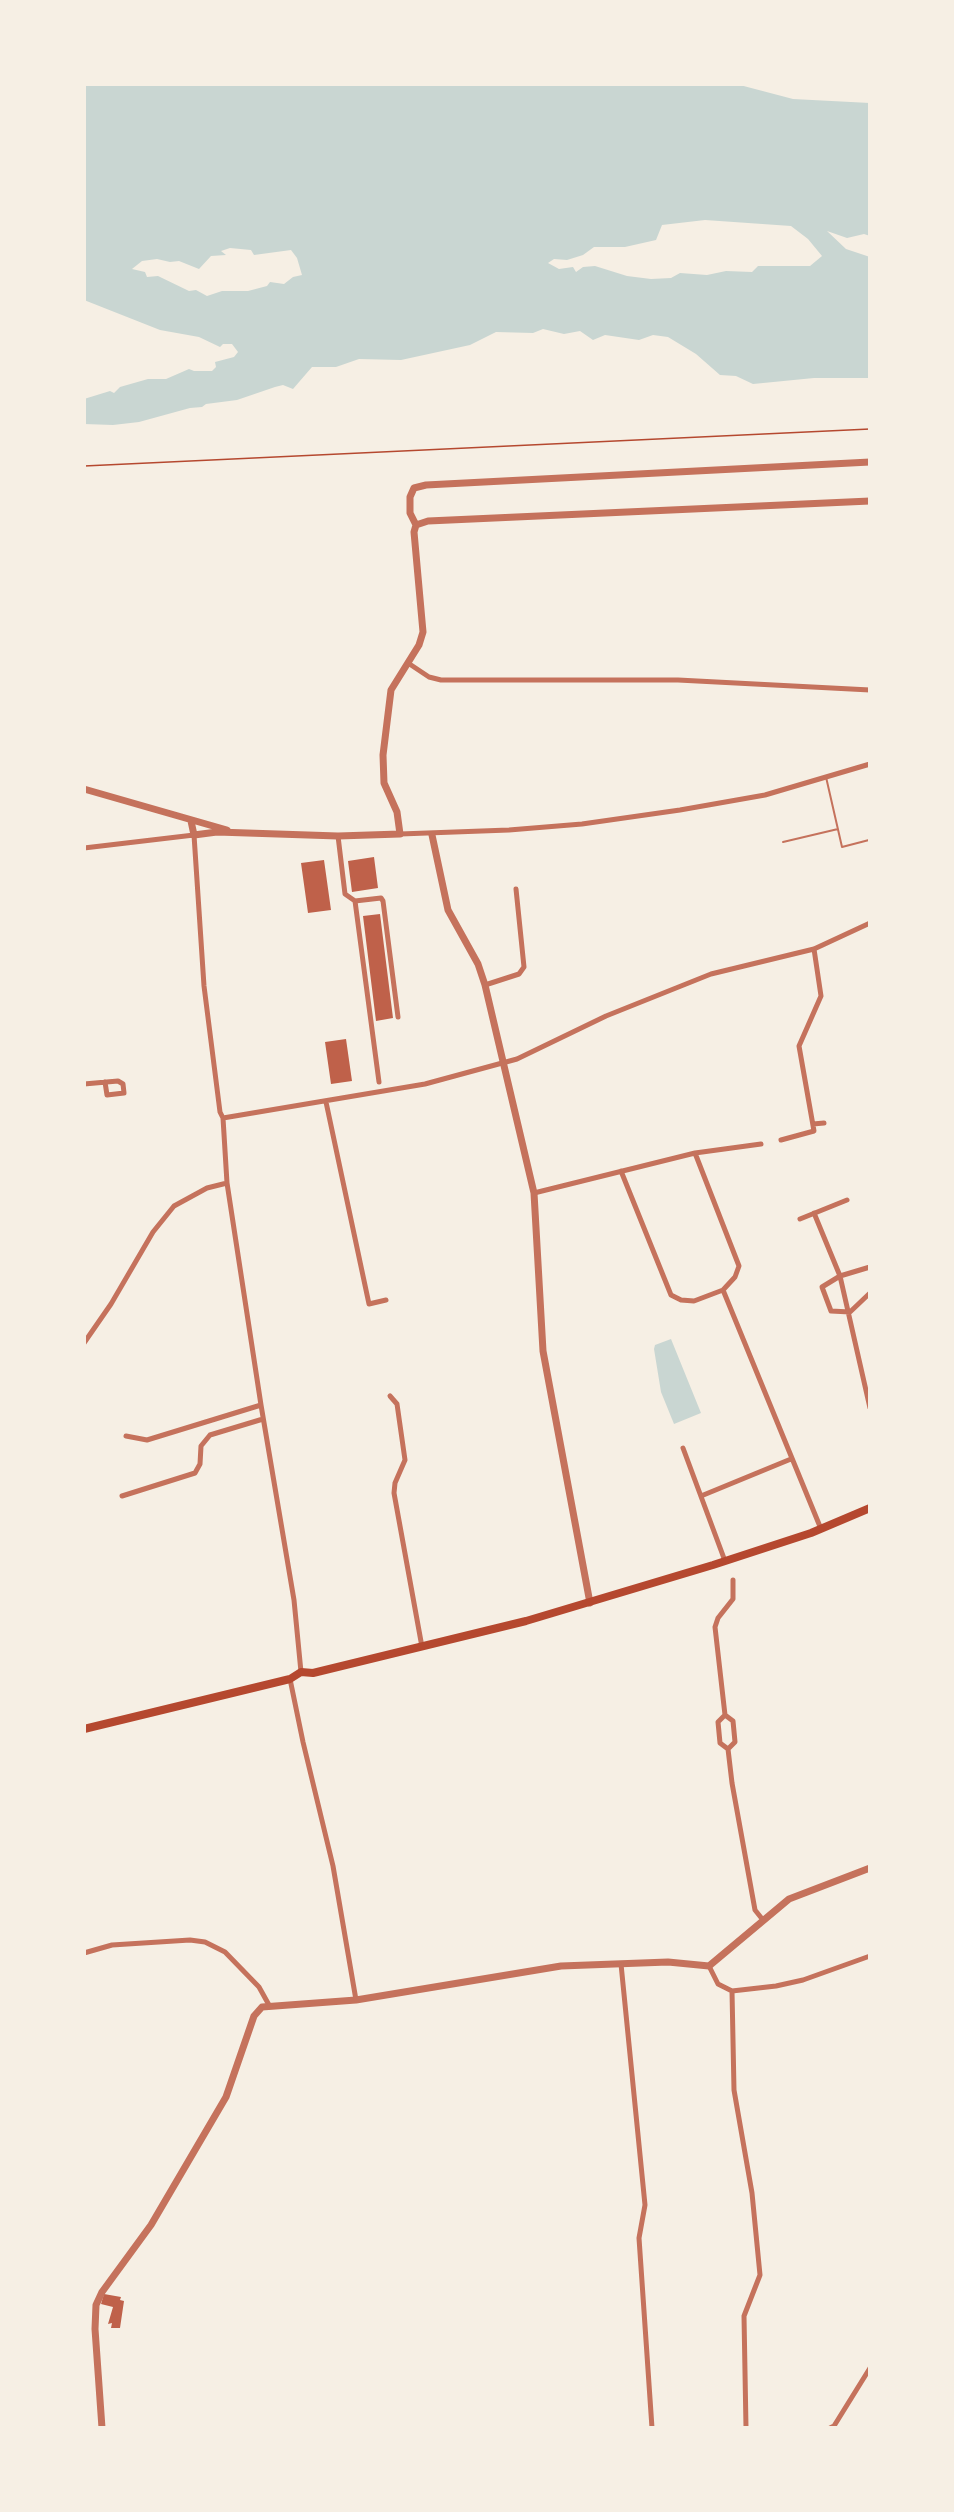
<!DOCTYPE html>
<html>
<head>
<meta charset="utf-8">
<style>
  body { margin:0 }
  #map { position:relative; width:954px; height:2512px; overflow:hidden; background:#f6efe4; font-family:Quicksand,sans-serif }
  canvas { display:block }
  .frame { position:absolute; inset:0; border:86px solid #f6efe4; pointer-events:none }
</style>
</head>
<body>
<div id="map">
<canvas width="954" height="2512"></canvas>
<div class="frame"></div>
</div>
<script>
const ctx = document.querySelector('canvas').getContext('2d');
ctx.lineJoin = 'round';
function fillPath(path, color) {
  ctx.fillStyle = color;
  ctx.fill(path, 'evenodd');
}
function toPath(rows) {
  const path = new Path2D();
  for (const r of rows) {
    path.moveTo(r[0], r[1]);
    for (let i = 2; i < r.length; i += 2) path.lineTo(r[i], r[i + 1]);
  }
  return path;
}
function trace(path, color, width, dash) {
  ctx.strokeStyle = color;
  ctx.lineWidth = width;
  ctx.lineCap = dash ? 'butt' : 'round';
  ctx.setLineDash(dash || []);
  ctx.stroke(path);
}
fillPath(toPath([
  [84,84,736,84,793,99,870,103,870,236,864,234,847,238,827,231,846,249,870,257,870,378,814,378,753,384,736,376,720,375,696,354,668,337,653,335,639,340,605,335,593,340,580,331,564,334,543,329,533,333,496,332,470,345,401,360,359,359,336,367,312,367,293,389,283,385,275,387,237,400,206,404,202,407,190,408,139,422,113,425,84,424,84,399,110,391,114,393,120,387,148,379,166,379,189,369,194,371,212,371,216,367,215,362,234,357,238,352,232,344,223,344,220,347,199,337,160,330,84,300],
  [705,220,791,226,808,239,822,256,810,266,758,266,752,272,726,271,707,275,680,273,671,278,651,279,627,276,595,266,583,267,576,272,573,267,559,269,548,263,554,259,567,260,583,255,594,247,625,247,656,240,662,225],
  [230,248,251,250,254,255,291,250,297,258,302,275,293,277,284,284,270,282,267,286,248,291,222,291,207,296,196,290,189,291,158,276,147,277,145,272,132,269,142,261,157,259,170,262,179,261,199,269,211,256,226,255,221,251],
  [671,1339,701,1413,674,1424,661,1392,654,1349,655,1345]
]), '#c9d6d2');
fillPath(toPath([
  [374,857,378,888,352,892,348,861],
  [324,860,331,910,308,913,301,863],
  [380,914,393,1018,376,1021,363,916],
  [346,1039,352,1081,331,1084,325,1042],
  [104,2294,121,2297,120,2300,124,2301,120,2328,111,2328,112,2323,108,2324,113,2307,101,2304]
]), '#bf614a');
trace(toPath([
  [84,466,870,429]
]), '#b5482f', 1.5);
trace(toPath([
  [826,777,842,847,869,840],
  [783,842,838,829]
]), '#c5725c', 2);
trace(toPath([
  [408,663,429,677,441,680,678,680,870,690],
  [400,834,509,830,582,824,680,810,765,795,870,764],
  [338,836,345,894,355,901,379,1082],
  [84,848,194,835,204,986,220,1112,223,1118,227,1183,261,1405,294,1600,301,1672],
  [355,901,381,898,383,901,398,1017],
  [485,985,519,974,524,967,516,889],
  [84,1084,118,1081,123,1084,124,1093,107,1095,105,1082],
  [326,1102,369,1304,386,1300],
  [223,1118,425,1084,517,1059,606,1016,711,974,814,949,870,923],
  [813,1124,824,1123],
  [781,1140,814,1131,799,1046,821,996,814,949],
  [695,1153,739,1266,735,1277,723,1290],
  [621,1171,671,1295,681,1300,694,1301,723,1290,821,1529],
  [534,1193,695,1153,761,1144],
  [814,1213,840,1276,870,1408],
  [800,1219,847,1200],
  [870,1267,840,1276,822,1287,831,1311,850,1312,870,1293],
  [84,1343,111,1304,153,1232,174,1206,207,1188,227,1183],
  [390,1396,397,1404,405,1460,395,1483,394,1493,422,1647],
  [126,1436,147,1440,261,1405],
  [683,1448,725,1561],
  [122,1496,195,1473,200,1464,201,1446,210,1435,263,1419],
  [701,1496,791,1459],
  [733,1580,733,1599,718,1618,715,1627,725,1715,718,1722,720,1743,728,1749,732,1783,755,1910,763,1920],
  [290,1679,303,1742,333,1866,356,2000],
  [725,1715,733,1721,735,1742,728,1749],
  [84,1953,112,1945,190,1940,205,1942,225,1952,259,1987,269,2005],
  [621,1964,645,2205,639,2238,652,2428],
  [709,1966,718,1984,732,1991,776,1986,803,1980,870,1956],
  [732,1991,734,2090,752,2193,760,2275,744,2316,746,2428],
  [830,2428,834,2426,870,2368]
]), '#c5725c', 5);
trace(toPath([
  [416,525,410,513,410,497,414,488,426,485,870,462],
  [416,525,428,521,870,501],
  [84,789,227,830],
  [191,821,194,835,217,832,338,836,400,834,397,812,384,783,383,755,391,690,419,645,423,632,414,532,416,525],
  [432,835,448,910,478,964,485,985,534,1193,543,1351,590,1603],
  [102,2428,95,2329,96,2305,102,2292,151,2225,226,2097,254,2016,262,2007,356,2000,561,1966,668,1962,709,1966,789,1899,870,1868]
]), '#c5725c', 7);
trace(toPath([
  [84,1729,290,1679,301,1672,313,1673,526,1621,713,1565,811,1533,870,1508]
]), '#b5482f', 8);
</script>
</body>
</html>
